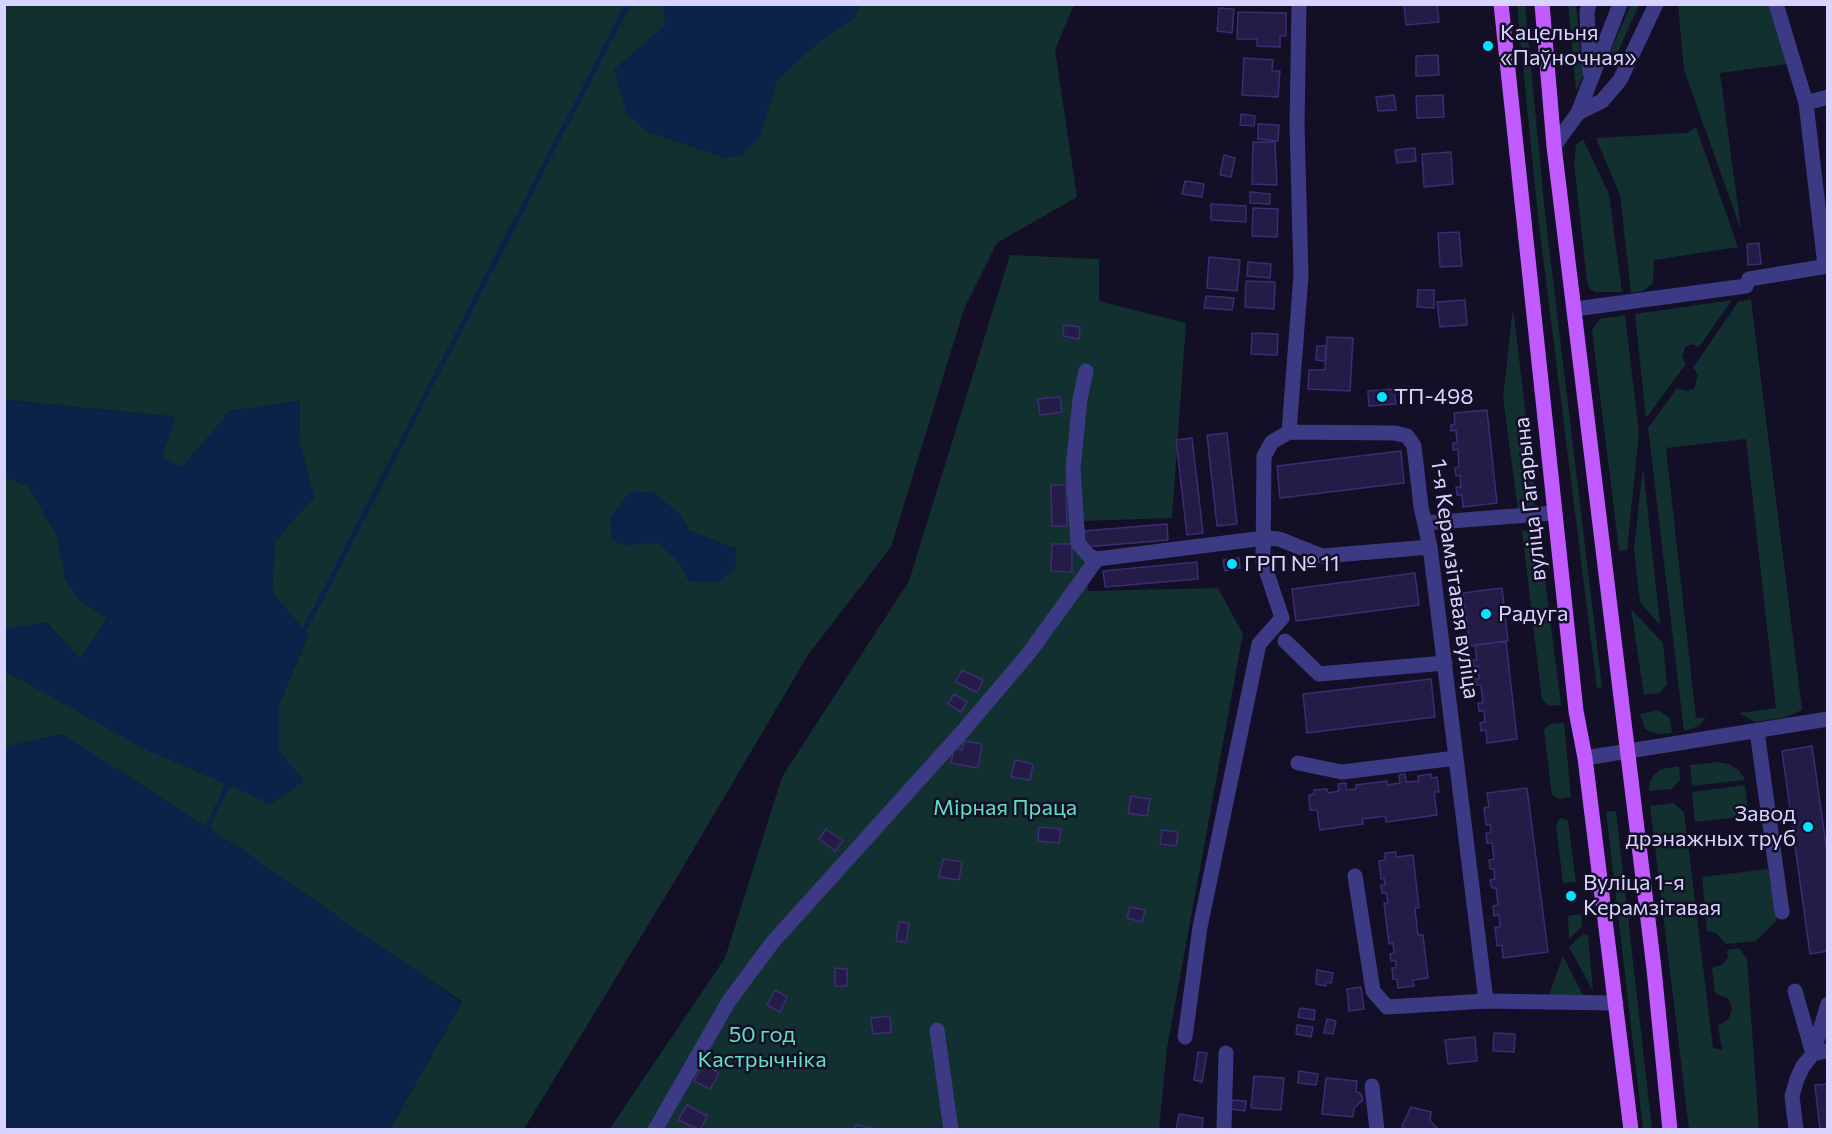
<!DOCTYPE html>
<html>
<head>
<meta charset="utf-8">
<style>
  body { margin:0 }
  #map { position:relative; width:1832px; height:1134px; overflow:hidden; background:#130f26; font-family:Commissioner,sans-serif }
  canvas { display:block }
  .frame { position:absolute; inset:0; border:6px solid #d9d4ff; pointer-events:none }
</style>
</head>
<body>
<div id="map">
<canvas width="1832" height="1134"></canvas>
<div class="frame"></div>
</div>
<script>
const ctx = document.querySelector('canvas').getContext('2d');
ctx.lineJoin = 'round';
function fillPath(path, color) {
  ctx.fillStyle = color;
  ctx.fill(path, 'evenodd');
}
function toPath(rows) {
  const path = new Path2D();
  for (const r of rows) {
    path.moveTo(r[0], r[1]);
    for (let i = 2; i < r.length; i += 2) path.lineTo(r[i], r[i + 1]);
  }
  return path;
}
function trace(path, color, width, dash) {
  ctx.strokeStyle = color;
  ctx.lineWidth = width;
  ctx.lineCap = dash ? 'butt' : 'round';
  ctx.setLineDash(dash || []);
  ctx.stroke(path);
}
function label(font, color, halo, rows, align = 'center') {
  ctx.font = font + ' Commissioner,sans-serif';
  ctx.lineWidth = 5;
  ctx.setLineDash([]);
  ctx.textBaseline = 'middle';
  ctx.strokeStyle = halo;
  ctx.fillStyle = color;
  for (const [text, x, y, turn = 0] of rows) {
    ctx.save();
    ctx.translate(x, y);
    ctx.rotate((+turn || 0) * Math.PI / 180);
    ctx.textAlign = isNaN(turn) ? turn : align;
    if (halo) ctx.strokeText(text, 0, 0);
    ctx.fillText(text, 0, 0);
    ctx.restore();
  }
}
fillPath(toPath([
  [5,5,664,5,666,25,614,70,620,87,649,132,727,158,770,104,776,81,810,49,853,18,861,5,1074,5,1055,50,1077,197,997,243,964,309,891,547,808,655,673,884,524,1129,390,1129,462,1002,63,734,5,747,4,671,61,701,279,750,279,705,308,635,272,592,275,541,314,497,299,441,300,401,230,411,182,468,161,457,176,417,5,400],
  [680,513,688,530,736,549,689,581,679,562,659,543],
  [1517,5,1525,5,1545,213,1602,687,1597,688,1538,217],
  [1568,5,1576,5,1583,76,1576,91],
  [1631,5,1639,5,1615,58,1610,62,1608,56],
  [1678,5,1771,5,1787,64,1720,73,1741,230,1684,70],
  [1696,127,1738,247,1654,260,1653,283,1643,291,1631,293,1620,195,1596,138,1686,133],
  [1583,139,1609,194,1622,292,1595,292,1590,289,1587,282,1574,163,1576,145],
  [1010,255,1099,259,1099,301,1186,323,1172,518,1081,521,1088,591,1218,588,1243,634,1167,1048,1159,1129,609,1130,725,958,782,777,909,581],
  [1751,299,1802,710,1783,718,1755,722,1739,713,1776,708,1746,439,1666,448,1696,718,1706,717,1699,726,1684,731,1648,428,1677,388,1686,391,1694,389,1698,375,1693,368,1738,302],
  [1732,300,1699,347,1691,344,1685,347,1682,357,1686,364,1646,418,1635,314],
  [1513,308,1536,500,1532,507,1518,510,1503,398],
  [1625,315,1639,433,1627,550,1619,551,1592,330,1600,319],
  [1643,467,1660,625,1640,602,1634,549],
  [5,477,28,486,56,533,66,580,108,617,80,659,47,623,5,629],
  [1531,530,1540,538,1561,705,1549,706,1542,700,1522,531],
  [1631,609,1663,643,1667,684,1660,693,1644,695],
  [1657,710,1670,718,1672,733,1657,734,1645,729,1640,714],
  [1564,723,1571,797,1559,799,1552,795,1544,730,1550,724],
  [1718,762,1729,764,1739,770,1745,780,1692,786,1690,765],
  [1679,766,1680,780,1672,789,1649,791,1650,781,1654,775,1661,769],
  [1745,785,1749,816,1695,822,1692,792],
  [1673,803,1684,812,1713,1048,1722,1050,1718,1025,1729,1019,1732,1009,1729,999,1715,993,1712,968,1723,964,1728,957,1727,950,1739,948,1747,959,1759,1129,1689,1129,1650,806],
  [1616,811,1652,1129,1643,1129,1606,812],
  [1560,818,1568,820,1576,882,1563,883,1556,825],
  [1768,869,1777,920,1756,941,1726,944,1716,933,1707,931,1702,877],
  [1581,914,1582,926,1569,939,1568,916],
  [1583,934,1588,935,1593,991,1569,947],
  [1563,956,1583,995,1549,995]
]), '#12302f');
fillPath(toPath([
  [664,5,664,4,861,5,854,18,810,49,776,81,761,136,742,155,727,158,649,132,627,115,614,70,665,25],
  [5,400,176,417,162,457,182,467,230,411,300,401,299,441,314,497,275,541,272,592,308,635,279,705,279,750,304,781,271,804,142,748,5,671,6,628,46,623,80,658,108,618,81,603,66,580,56,533,28,486,5,477],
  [630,491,653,493,680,513,688,530,736,549,735,568,719,582,689,581,679,562,659,543,624,545,612,540,610,518],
  [63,734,246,852,462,1003,390,1129,5,1129,5,747]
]), '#0c2248');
trace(toPath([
  [302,635,628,4],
  [205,831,230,780]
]), '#0c2248', 5);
const building = toPath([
  [1404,4,1437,4,1439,22,1406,25,1404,4],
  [1219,8,1234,9,1232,33,1217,31,1219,8],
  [1238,12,1286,13,1286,36,1280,36,1280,47,1257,46,1257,39,1237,39,1238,12],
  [1438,55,1439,75,1416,76,1416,56,1438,55],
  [1244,58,1273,60,1272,71,1280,71,1278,97,1242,95,1244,58],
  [1394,95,1396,110,1378,111,1376,97,1394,95],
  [1443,95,1444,117,1417,118,1416,96,1443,95],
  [1241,114,1255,116,1254,126,1240,125,1241,114],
  [1258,124,1279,125,1278,141,1258,139,1258,124],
  [1253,142,1275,142,1277,185,1252,184,1253,142],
  [1415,148,1416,161,1397,163,1395,150,1415,148],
  [1451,152,1453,184,1424,187,1422,154,1451,152],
  [1224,155,1235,158,1231,177,1220,175,1224,155],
  [1185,181,1204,184,1202,197,1182,194,1185,181],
  [1250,192,1270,194,1270,204,1250,203,1250,192],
  [1211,204,1246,206,1246,222,1211,220,1211,204],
  [1253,208,1278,209,1277,237,1252,236,1253,208],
  [1459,232,1462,266,1440,267,1438,233,1459,232],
  [1759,243,1761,264,1748,265,1747,244,1759,243],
  [1209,257,1240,260,1237,291,1207,288,1209,257],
  [1248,262,1271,264,1270,278,1247,276,1248,262],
  [1246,281,1275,282,1274,309,1245,307,1246,281],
  [1418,290,1434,290,1434,308,1417,307,1418,290],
  [1206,296,1234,298,1232,310,1204,308,1206,296],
  [1465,300,1467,325,1440,327,1437,302,1465,300],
  [1064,325,1080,327,1079,339,1063,336,1064,325],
  [1252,333,1278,334,1277,355,1251,354,1252,333],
  [1327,337,1353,338,1350,391,1308,389,1309,370,1325,370,1327,337],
  [1317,346,1326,346,1325,361,1316,360,1317,346],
  [1394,389,1396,404,1369,406,1368,391,1394,389],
  [1060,397,1062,412,1040,415,1038,399,1060,397],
  [1487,410,1497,503,1463,507,1462,495,1457,495,1456,487,1461,487,1460,475,1456,476,1455,468,1459,467,1458,449,1453,450,1453,443,1457,443,1456,430,1451,431,1451,425,1455,424,1454,413,1487,410],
  [1227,433,1237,524,1217,526,1207,435,1227,433],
  [1192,438,1203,533,1187,535,1176,440,1192,438],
  [1401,451,1404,483,1280,498,1277,466,1401,451],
  [1051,485,1066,485,1067,526,1052,526,1051,485],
  [1167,524,1168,540,1085,547,1084,531,1167,524],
  [1052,544,1072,544,1072,572,1051,571,1052,544],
  [1239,558,1240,568,1225,571,1223,560,1239,558],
  [1197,562,1198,579,1105,587,1103,571,1197,562],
  [1415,573,1419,605,1296,621,1292,589,1415,573],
  [1502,588,1508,641,1470,646,1463,593,1502,588],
  [1506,641,1517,739,1487,743,1486,730,1481,731,1480,723,1485,722,1484,711,1479,711,1478,703,1483,703,1481,685,1476,685,1475,679,1479,679,1478,666,1474,666,1473,660,1477,660,1475,645,1506,641],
  [962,670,983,680,977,692,956,682,962,670],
  [1431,679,1435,717,1307,733,1303,694,1431,679],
  [954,694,967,702,961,712,948,704,954,694],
  [964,741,982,744,978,768,951,763,954,748,962,750,964,741],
  [1812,746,1828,859,1828,951,1810,954,1782,751,1812,746],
  [1015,760,1033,764,1030,780,1011,777,1015,760],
  [1405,774,1406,782,1419,781,1418,776,1431,774,1431,778,1437,777,1439,792,1434,792,1437,815,1386,822,1385,816,1362,819,1363,824,1320,830,1317,810,1310,810,1309,795,1314,794,1314,790,1327,789,1328,793,1339,791,1338,784,1346,783,1346,790,1356,789,1356,785,1387,781,1387,785,1400,783,1399,775,1405,774],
  [1527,788,1548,952,1503,958,1502,945,1497,946,1495,927,1500,927,1499,915,1494,916,1493,906,1498,905,1496,888,1492,888,1490,880,1495,879,1494,869,1490,869,1489,860,1494,859,1492,843,1487,843,1486,833,1491,833,1490,824,1486,825,1484,808,1489,807,1487,793,1527,788],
  [1131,796,1150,799,1147,816,1128,813,1131,796],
  [1039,827,1061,829,1059,843,1038,841,1039,827],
  [826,829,843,841,835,851,819,839,826,829],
  [1162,830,1178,832,1176,846,1160,844,1162,830],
  [1396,852,1396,857,1413,855,1419,908,1415,908,1418,935,1423,935,1428,978,1413,980,1414,986,1398,988,1397,979,1393,979,1392,968,1396,968,1396,961,1391,961,1390,954,1394,953,1393,943,1389,944,1384,903,1388,903,1386,893,1382,893,1381,885,1385,885,1384,878,1381,879,1379,861,1385,860,1385,853,1396,852],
  [943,859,962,862,959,880,939,877,943,859],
  [1130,907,1145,910,1142,922,1127,918,1130,907],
  [899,922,909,923,906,942,896,941,899,922],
  [835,968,847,969,847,986,835,986,835,968],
  [1317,970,1333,973,1331,983,1326,982,1326,986,1316,984,1317,970],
  [1361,987,1364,1009,1349,1011,1347,989,1361,987],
  [775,990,787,997,780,1012,767,1005,775,990],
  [1300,1008,1315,1010,1314,1020,1298,1017,1300,1008],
  [890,1016,891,1032,873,1034,871,1018,890,1016],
  [1327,1019,1336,1021,1333,1034,1324,1033,1327,1019],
  [1297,1025,1313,1027,1311,1037,1296,1034,1297,1025],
  [1494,1033,1515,1034,1514,1052,1493,1051,1494,1033],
  [1475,1037,1477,1061,1448,1064,1445,1040,1475,1037],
  [1198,1052,1207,1053,1202,1082,1194,1080,1198,1052],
  [703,1064,719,1073,710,1089,694,1081,703,1064],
  [1299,1071,1318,1074,1316,1085,1298,1083,1299,1071],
  [1254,1076,1284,1078,1281,1110,1251,1108,1254,1076],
  [1326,1078,1357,1081,1356,1091,1361,1094,1363,1100,1354,1108,1353,1117,1322,1114,1326,1078],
  [1828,1084,1828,1130,1820,1130,1815,1085,1828,1084],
  [1232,1100,1246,1101,1245,1111,1231,1109,1232,1100],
  [687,1105,707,1116,700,1130,678,1120,687,1105],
  [1411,1107,1431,1112,1430,1121,1439,1130,1405,1130,1402,1126,1411,1107],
  [1179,1114,1203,1118,1202,1130,1176,1130,1179,1114],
  [855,1125,878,1129,878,1130,855,1130,855,1125]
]);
fillPath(building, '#241b47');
trace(building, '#3b2d73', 1.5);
trace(toPath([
  [1589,4,1587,12,1590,73],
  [1776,4,1806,103],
  [1578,113,1620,4],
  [1554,146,1578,113,1602,101,1620,80,1656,4],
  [1825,266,1806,103,1828,97],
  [1575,309,1746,286,1749,279,1828,266],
  [1086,371,1080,399,1073,469,1078,543,1089,556,1097,559,1265,538,1279,539,1322,556,1430,547],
  [1289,432,1395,433,1407,436,1414,446,1421,507,1430,547,1486,1001],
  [1289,432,1301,275,1297,125,1299,4],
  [1425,523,1554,513],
  [1285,641,1319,674,1445,663],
  [1757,731,1782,912],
  [1585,758,1828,719],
  [1298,763,1342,772,1456,758],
  [1355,876,1373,991,1387,1007,1486,1001,1616,1003],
  [1795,991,1813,1054,1828,1004],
  [937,1030,951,1130],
  [1185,1037,1200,927,1259,644,1282,618,1263,561,1264,456,1272,442,1289,432],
  [1372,1086,1377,1130],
  [655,1130,729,1001,772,943,963,731,1029,653,1097,559],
  [1224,1130,1226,1053],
  [1796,1130,1792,1096,1797,1079,1803,1066,1813,1054,1826,1051]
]), '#3d3a85', 15);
trace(toPath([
  [1501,4,1576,711,1585,758,1631,1130],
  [1542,4,1554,146,1654,969,1670,1130]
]), '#c25bff', 15);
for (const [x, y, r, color] of [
  [1488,46,6,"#00e5ff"],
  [1382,397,6,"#00e5ff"],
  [1232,564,6,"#00e5ff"],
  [1486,614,6,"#00e5ff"],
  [1808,827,6,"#00e5ff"],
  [1571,896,6,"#00e5ff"]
]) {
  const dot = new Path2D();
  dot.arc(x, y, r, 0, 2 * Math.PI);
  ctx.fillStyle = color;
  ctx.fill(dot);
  trace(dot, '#130f26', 2);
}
label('22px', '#d9d4ff', '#130f26', [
  ["Кацельня",1500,33],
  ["«Паўночная»",1500,58],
  ["ТП-498",1394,397],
  ["ГРП № 11",1244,564],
  ["Радуга",1498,614],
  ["Завод",1796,814,"right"],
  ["дрэнажных труб",1796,839,"right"],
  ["Вуліца 1-я",1583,883],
  ["Керамзітавая",1583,908]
], 'left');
label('22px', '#d9d4ff', '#130f26', [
  ["вуліца Гагарына",1530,499,-96],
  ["1-я Керамзітавая вуліца",1455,579,82]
]);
label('22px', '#5fe0c0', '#130f26', [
  ["Мірная Праца",1005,808],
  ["50 год",762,1035],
  ["Кастрычніка",762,1060]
]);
</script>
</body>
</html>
